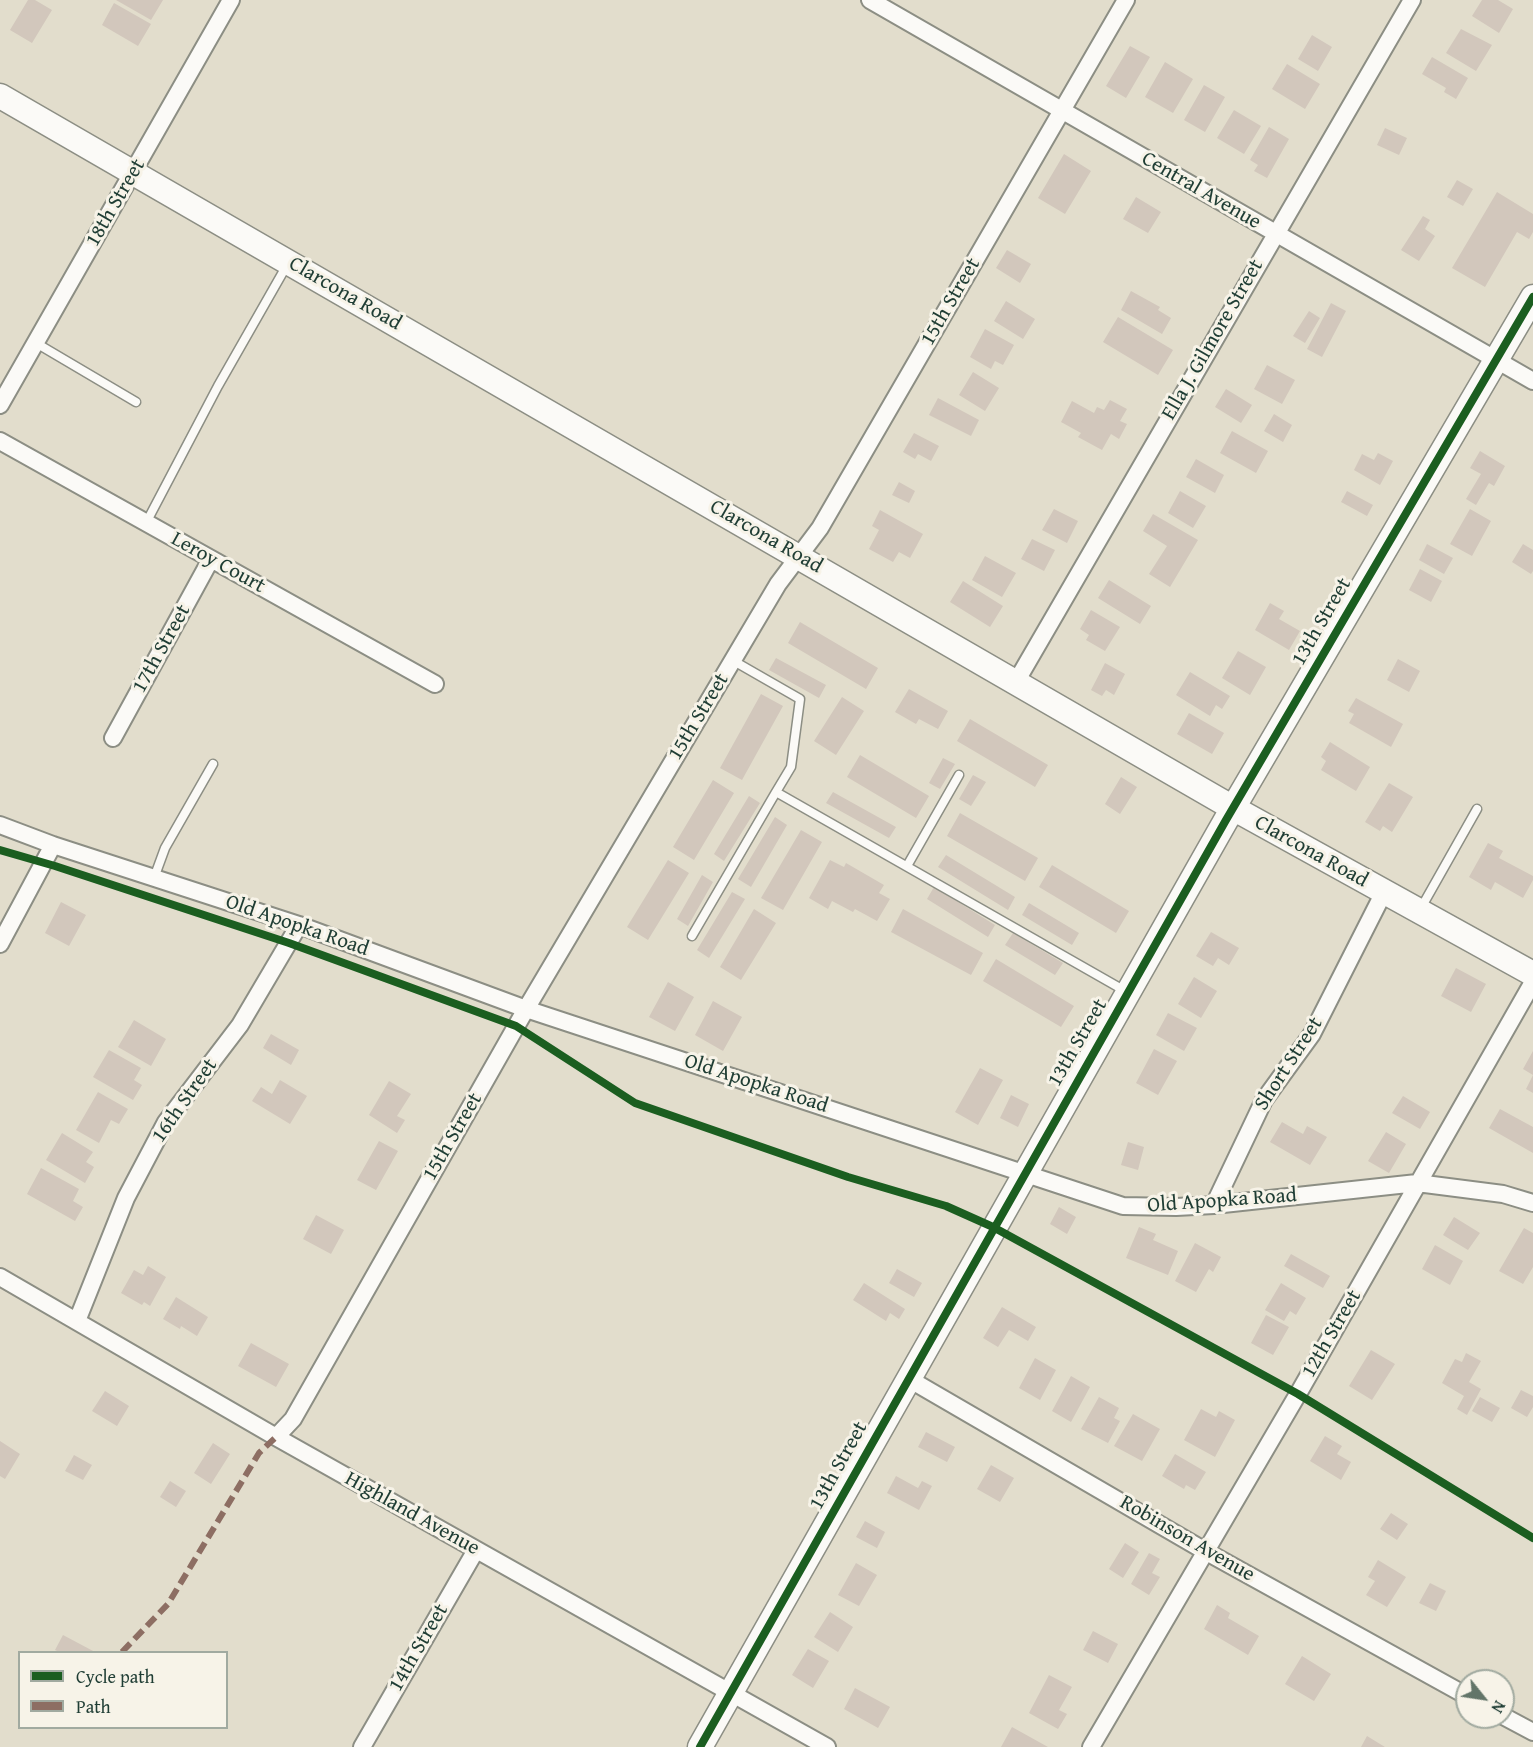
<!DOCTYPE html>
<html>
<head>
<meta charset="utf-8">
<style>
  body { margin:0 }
  #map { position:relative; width:1533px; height:1747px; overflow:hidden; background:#e2ddcc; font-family:"Gentium Book Plus",serif }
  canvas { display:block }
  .legend { position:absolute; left:18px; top:1651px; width:210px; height:78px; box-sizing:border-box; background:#f7f3e8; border:2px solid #a1aaa0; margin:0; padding:8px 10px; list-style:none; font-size:18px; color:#1f3d34 }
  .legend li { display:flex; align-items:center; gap:12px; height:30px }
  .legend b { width:30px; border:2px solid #a1aaa0 }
  .north { position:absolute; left:1455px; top:1669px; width:60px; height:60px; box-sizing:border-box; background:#f7f3e8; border:2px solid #a1aaa0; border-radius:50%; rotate:120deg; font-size:16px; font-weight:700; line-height:24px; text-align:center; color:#1f3d34 }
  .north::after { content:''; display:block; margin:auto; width:21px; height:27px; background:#637569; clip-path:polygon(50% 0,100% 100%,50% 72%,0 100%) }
</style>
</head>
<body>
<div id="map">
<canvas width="1533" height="1747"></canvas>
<ul class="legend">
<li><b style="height:8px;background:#1b5e20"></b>Cycle path</li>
<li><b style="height:8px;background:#8d6e63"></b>Path</li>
</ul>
<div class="north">N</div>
</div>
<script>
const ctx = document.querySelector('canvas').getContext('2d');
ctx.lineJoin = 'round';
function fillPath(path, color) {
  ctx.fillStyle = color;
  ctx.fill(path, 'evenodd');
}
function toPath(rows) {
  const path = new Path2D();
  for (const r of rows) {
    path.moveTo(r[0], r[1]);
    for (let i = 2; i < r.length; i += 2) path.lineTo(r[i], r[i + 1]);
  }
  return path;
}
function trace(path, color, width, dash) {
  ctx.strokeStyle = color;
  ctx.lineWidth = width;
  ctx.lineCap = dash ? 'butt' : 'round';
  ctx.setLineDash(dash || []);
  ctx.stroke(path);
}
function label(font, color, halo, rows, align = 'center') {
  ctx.font = font + ' "Gentium Book Plus",serif';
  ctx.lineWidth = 6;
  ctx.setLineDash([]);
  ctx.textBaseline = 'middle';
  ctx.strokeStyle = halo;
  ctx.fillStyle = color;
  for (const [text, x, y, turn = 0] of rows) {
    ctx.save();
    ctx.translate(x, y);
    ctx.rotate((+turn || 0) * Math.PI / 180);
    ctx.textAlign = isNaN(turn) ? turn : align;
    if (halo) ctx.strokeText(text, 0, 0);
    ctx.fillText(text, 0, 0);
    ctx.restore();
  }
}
fillPath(toPath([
  [28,0,35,0,52,10,32,43,10,30],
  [116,0,163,0,151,20],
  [1482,0,1498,0,1513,9,1499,33,1472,16],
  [114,3,151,24,138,46,102,25],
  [1461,29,1492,45,1476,71,1446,53],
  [1312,35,1332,47,1318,71,1298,59],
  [1130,46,1150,57,1126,98,1106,86],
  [1432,57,1468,78,1456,99,1444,92,1446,88,1422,74],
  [1165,62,1193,79,1173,113,1145,97],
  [1287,64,1320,84,1305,109,1272,89],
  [1204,85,1225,97,1205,132,1184,120],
  [1234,110,1261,126,1244,154,1217,138],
  [1269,127,1289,139,1267,178,1254,171,1258,165,1250,160],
  [1385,128,1407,138,1399,155,1377,145],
  [1064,154,1091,171,1065,214,1038,198],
  [1457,180,1473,189,1463,206,1447,197],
  [1497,192,1533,214,1533,232,1529,239,1517,232,1485,287,1452,268],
  [1136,197,1161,212,1148,233,1123,219],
  [1423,216,1430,220,1425,229,1435,236,1419,261,1401,250],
  [1007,250,1031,264,1020,283,996,268],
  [1131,291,1160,307,1158,310,1171,318,1162,334,1121,310],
  [1006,301,1035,319,1023,339,994,321],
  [1331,303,1346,311,1322,357,1307,349],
  [1309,311,1320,318,1305,343,1293,336],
  [1118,317,1173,350,1158,375,1103,342],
  [985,329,1014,345,1003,365,995,361,991,369,970,357],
  [1267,365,1295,380,1282,404,1254,389],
  [973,372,999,388,985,411,959,395],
  [1226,389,1252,405,1241,423,1215,407],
  [938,398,979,420,971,436,929,415],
  [1110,400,1127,409,1120,421,1127,424,1119,439,1111,434,1102,450,1078,437,1081,433,1061,422,1072,401,1094,413,1097,407,1104,410],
  [1274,414,1292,425,1283,442,1264,431],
  [1232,431,1268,451,1256,473,1220,453],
  [914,433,939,446,931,461,918,454,915,459,903,452],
  [1480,451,1505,466,1494,486,1489,483,1476,505,1466,499,1481,474,1470,468],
  [1378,453,1393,461,1380,485,1354,470,1362,454,1374,460],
  [1196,459,1224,475,1215,493,1186,477],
  [899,482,915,491,909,503,892,495],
  [1180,491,1206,506,1193,528,1168,513],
  [1347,491,1373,505,1367,516,1341,502],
  [1054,509,1078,521,1067,543,1042,530],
  [1470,509,1491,521,1472,556,1450,544],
  [880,510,923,534,910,558,899,552,893,562,869,549,879,530,872,526],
  [1153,514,1198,540,1170,587,1149,574,1167,546,1143,531],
  [1032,539,1055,550,1044,571,1021,559],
  [1427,544,1453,558,1444,574,1419,560],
  [1523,544,1533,550,1533,571,1531,574,1512,562],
  [985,556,1016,573,1002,597,972,580],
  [1420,569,1442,581,1431,602,1409,590],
  [1109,580,1151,606,1140,624,1098,598],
  [963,581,1003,606,990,627,950,602],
  [1270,603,1284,611,1279,619,1300,631,1289,650,1255,630],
  [1091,610,1120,627,1105,651,1086,640,1089,635,1080,629],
  [800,622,878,668,866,689,788,643],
  [1238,651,1266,667,1250,695,1222,678],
  [776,658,826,685,819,698,769,670],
  [1398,659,1420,671,1409,692,1387,680],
  [1105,663,1125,674,1114,695,1106,690,1102,696,1091,690],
  [1190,672,1230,696,1222,709,1216,705,1210,716,1176,695],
  [909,689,948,711,938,729,919,719,916,724,895,712],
  [761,694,783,706,742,780,720,768],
  [842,697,864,711,836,755,814,741],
  [1356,698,1403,724,1391,747,1349,723,1354,714,1348,711],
  [1189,713,1224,733,1212,754,1177,734],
  [970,719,1048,765,1035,787,957,741],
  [1330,742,1370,767,1356,791,1321,770,1326,761,1321,757],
  [860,755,929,796,916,818,847,777],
  [943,758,955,764,940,789,929,783],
  [973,775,986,782,971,806,959,799],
  [1121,777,1137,787,1120,814,1105,804],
  [713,780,734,793,694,860,673,847],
  [1389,783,1413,797,1392,832,1383,826,1380,831,1365,822],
  [833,792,896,827,889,838,826,803],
  [749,796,760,803,724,861,714,854],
  [960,813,1038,858,1025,881,947,836],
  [775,817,787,825,751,887,738,879],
  [801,830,822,842,783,910,761,898],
  [1488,843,1503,851,1499,858,1533,876,1533,880,1523,898,1495,882,1491,890,1469,877],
  [946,855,1015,897,1008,910,938,867],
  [668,860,689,873,648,940,627,927],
  [830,860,844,867,846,863,884,885,879,893,890,899,877,921,855,909,853,912,832,901,828,909,809,898],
  [1052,865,1129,911,1116,933,1039,887],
  [702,875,713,882,688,926,677,919],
  [934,887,995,925,988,937,927,899],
  [732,892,745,899,709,958,697,950],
  [61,902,86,915,69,946,45,933],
  [1029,903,1079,933,1072,945,1022,915],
  [754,909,776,923,741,980,720,967],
  [903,909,983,953,971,975,891,932],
  [1211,932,1239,948,1229,965,1218,958,1213,966,1196,956],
  [1013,933,1063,963,1055,975,1005,945],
  [996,959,1074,1006,1061,1027,983,981],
  [1456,968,1486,984,1471,1012,1441,996],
  [1194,977,1217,991,1201,1018,1178,1004],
  [668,982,694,997,675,1031,649,1017],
  [713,1001,742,1017,723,1051,695,1035],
  [1168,1013,1197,1028,1184,1051,1156,1035],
  [134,1020,166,1039,151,1066,118,1047],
  [271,1034,299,1050,291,1065,263,1048],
  [1154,1049,1177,1061,1158,1095,1136,1083],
  [109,1050,141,1068,134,1080,142,1085,133,1100,93,1077],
  [1533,1051,1533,1075,1523,1069],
  [980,1068,1003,1080,978,1125,955,1112],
  [1533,1075,1533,1093,1526,1089],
  [280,1080,307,1096,290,1124,252,1101,261,1087,272,1094],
  [389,1081,411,1094,397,1116,405,1120,397,1133,369,1115],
  [98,1092,128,1109,119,1124,111,1120,99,1143,76,1130],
  [1011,1095,1029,1104,1018,1127,1000,1118],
  [1403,1096,1430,1112,1420,1129,1392,1113],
  [1500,1109,1533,1127,1533,1153,1489,1128],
  [1282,1122,1303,1134,1307,1126,1327,1137,1310,1165,1270,1142],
  [1386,1132,1406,1144,1389,1173,1368,1161],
  [62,1133,93,1152,86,1162,94,1167,85,1183,46,1160],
  [379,1141,398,1151,376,1190,357,1180],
  [1128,1142,1144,1147,1138,1170,1121,1165],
  [41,1168,79,1189,73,1201,83,1207,75,1221,27,1194],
  [1059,1207,1076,1217,1067,1234,1050,1224],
  [316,1215,344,1230,331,1254,303,1239],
  [1454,1217,1480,1233,1468,1250,1443,1235],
  [1139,1227,1156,1234,1153,1240,1178,1251,1168,1275,1126,1258],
  [1524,1228,1533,1233,1533,1267,1523,1284,1499,1271],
  [1195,1243,1221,1257,1213,1272,1209,1269,1196,1292,1175,1281],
  [1435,1245,1463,1261,1450,1285,1422,1269],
  [1291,1254,1330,1276,1323,1288,1284,1266],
  [148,1266,166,1277,150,1306,144,1302,142,1305,121,1293,134,1270,143,1275],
  [897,1269,922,1283,914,1297,889,1283],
  [864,1283,905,1309,899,1319,890,1313,886,1321,853,1300],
  [1281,1283,1306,1298,1296,1315,1290,1311,1284,1321,1265,1310],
  [176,1297,208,1317,197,1336,181,1326,180,1329,163,1319],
  [1002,1307,1036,1327,1028,1341,1009,1330,998,1347,983,1338],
  [1266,1315,1289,1327,1273,1355,1251,1343],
  [251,1343,289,1364,276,1387,238,1366],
  [1371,1350,1395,1364,1372,1400,1349,1386],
  [1466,1353,1481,1361,1469,1382,1481,1389,1467,1415,1457,1409,1464,1396,1442,1383,1455,1359,1462,1362],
  [1035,1358,1056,1370,1040,1400,1019,1388],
  [1071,1376,1090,1387,1071,1422,1052,1411],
  [1521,1390,1533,1396,1533,1407,1527,1417,1511,1408],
  [105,1391,129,1406,117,1426,92,1411],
  [1099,1397,1119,1408,1114,1418,1120,1421,1108,1443,1081,1429],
  [1480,1397,1500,1408,1492,1422,1472,1411],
  [1201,1409,1216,1417,1219,1411,1235,1420,1215,1457,1184,1440],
  [1133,1414,1160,1429,1142,1461,1114,1446],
  [926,1432,955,1447,947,1462,918,1447],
  [1325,1436,1342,1446,1337,1454,1351,1462,1341,1480,1310,1461],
  [0,1441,20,1454,5,1479,0,1476],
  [213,1443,230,1454,211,1484,194,1473],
  [1175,1454,1206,1472,1195,1490,1186,1485,1184,1489,1162,1476],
  [74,1455,92,1465,83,1480,65,1471],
  [991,1465,1014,1478,1000,1502,977,1489],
  [896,1476,918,1488,922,1481,932,1486,919,1510,887,1493],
  [170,1481,186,1491,176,1507,160,1497],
  [1391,1513,1408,1524,1397,1540,1380,1529],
  [865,1521,885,1532,877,1548,856,1537],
  [1125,1543,1139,1552,1123,1578,1109,1569],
  [1149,1553,1160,1559,1152,1573,1160,1577,1149,1595,1131,1584],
  [1378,1560,1406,1577,1387,1607,1366,1595,1375,1581,1368,1577],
  [856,1563,877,1575,859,1606,838,1595],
  [1430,1583,1446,1591,1436,1611,1419,1603],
  [1217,1605,1230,1613,1228,1618,1259,1636,1248,1655,1204,1629],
  [830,1612,853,1627,838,1652,814,1637],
  [1093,1631,1118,1644,1108,1663,1083,1650],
  [63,1635,95,1652,59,1652,55,1650],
  [808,1649,829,1661,813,1688,792,1675],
  [1302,1656,1331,1674,1314,1701,1285,1684],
  [1049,1675,1072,1687,1059,1710,1067,1714,1058,1729,1029,1713],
  [855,1688,890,1707,878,1728,844,1709],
  [1012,1727,1048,1747,1001,1747],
  [1367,1736,1385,1747,1361,1747]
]), '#d2c7bc');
const lane = toPath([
  [36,343,136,402],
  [146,523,218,386,287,265],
  [732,660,800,699,791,767,776,792],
  [907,866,959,775],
  [154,878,165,848,213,764],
  [1421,908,1477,809],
  [692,936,776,792,1127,992]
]);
const street = toPath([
  [870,0,1533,381],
  [0,405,231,0],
  [0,441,435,684],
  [1016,682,1412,0],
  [113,738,211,559],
  [0,825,53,845,299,925,526,1009,1123,1206,1176,1207,1214,1205,1417,1183,1503,1194,1533,1203],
  [0,944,53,845],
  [1214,1205,1264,1100,1312,1034,1384,892],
  [0,1277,276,1437,827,1747],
  [77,1321,126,1198,166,1122,240,1025,299,925],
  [909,1379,1205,1551,1467,1696],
  [276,1437,293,1419,526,1009,778,584,820,528,1126,0],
  [1503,1716,1533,1732],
  [362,1747,476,1550],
  [1091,1747,1298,1394,1533,982]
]);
const secondary = toPath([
  [0,96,1233,808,1533,974],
  [700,1747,1226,820,1533,297]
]);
trace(lane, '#8c8e84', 11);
trace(street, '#8c8e84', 20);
trace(secondary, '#8c8e84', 27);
trace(lane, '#fbfaf7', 8);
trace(street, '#fbfaf7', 16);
trace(secondary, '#fbfaf7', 24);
trace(toPath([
  [122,1652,168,1604,259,1453,276,1437]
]), '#8d6e63', 6, [12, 6]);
trace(toPath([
  [0,850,55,866,289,943,516,1026,635,1103,848,1177,946,1206,993,1227,1298,1394,1533,1538],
  [700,1747,1226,820,1533,297]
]), '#1b5e20', 8);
label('21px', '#1f3d34', '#f7f3e8', [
  ["Central Avenue",1201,191,30],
  ["18th Street",116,203,-60],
  ["Clarcona Road",345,294,30],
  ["15th Street",951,302,-60],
  ["Ella J. Gilmore Street",1213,340,-60],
  ["Clarcona Road",766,537,30],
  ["Leroy Court",218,563,29],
  ["13th Street",1322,622,-60],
  ["17th Street",162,649,-61],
  ["15th Street",699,717,-59],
  ["Clarcona Road",1311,852,29],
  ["Old Apopka Road",297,926,19],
  ["13th Street",1078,1043,-60],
  ["Short Street",1289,1064,-57],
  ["Old Apopka Road",756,1084,18],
  ["16th Street",185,1101,-55],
  ["15th Street",453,1137,-60],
  ["Old Apopka Road",1222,1201,-4],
  ["12th Street",1332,1334,-60],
  ["13th Street",839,1466,-61],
  ["Highland Avenue",412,1514,29],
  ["Robinson Avenue",1187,1539,30],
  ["14th Street",419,1648,-60]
]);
</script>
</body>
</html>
